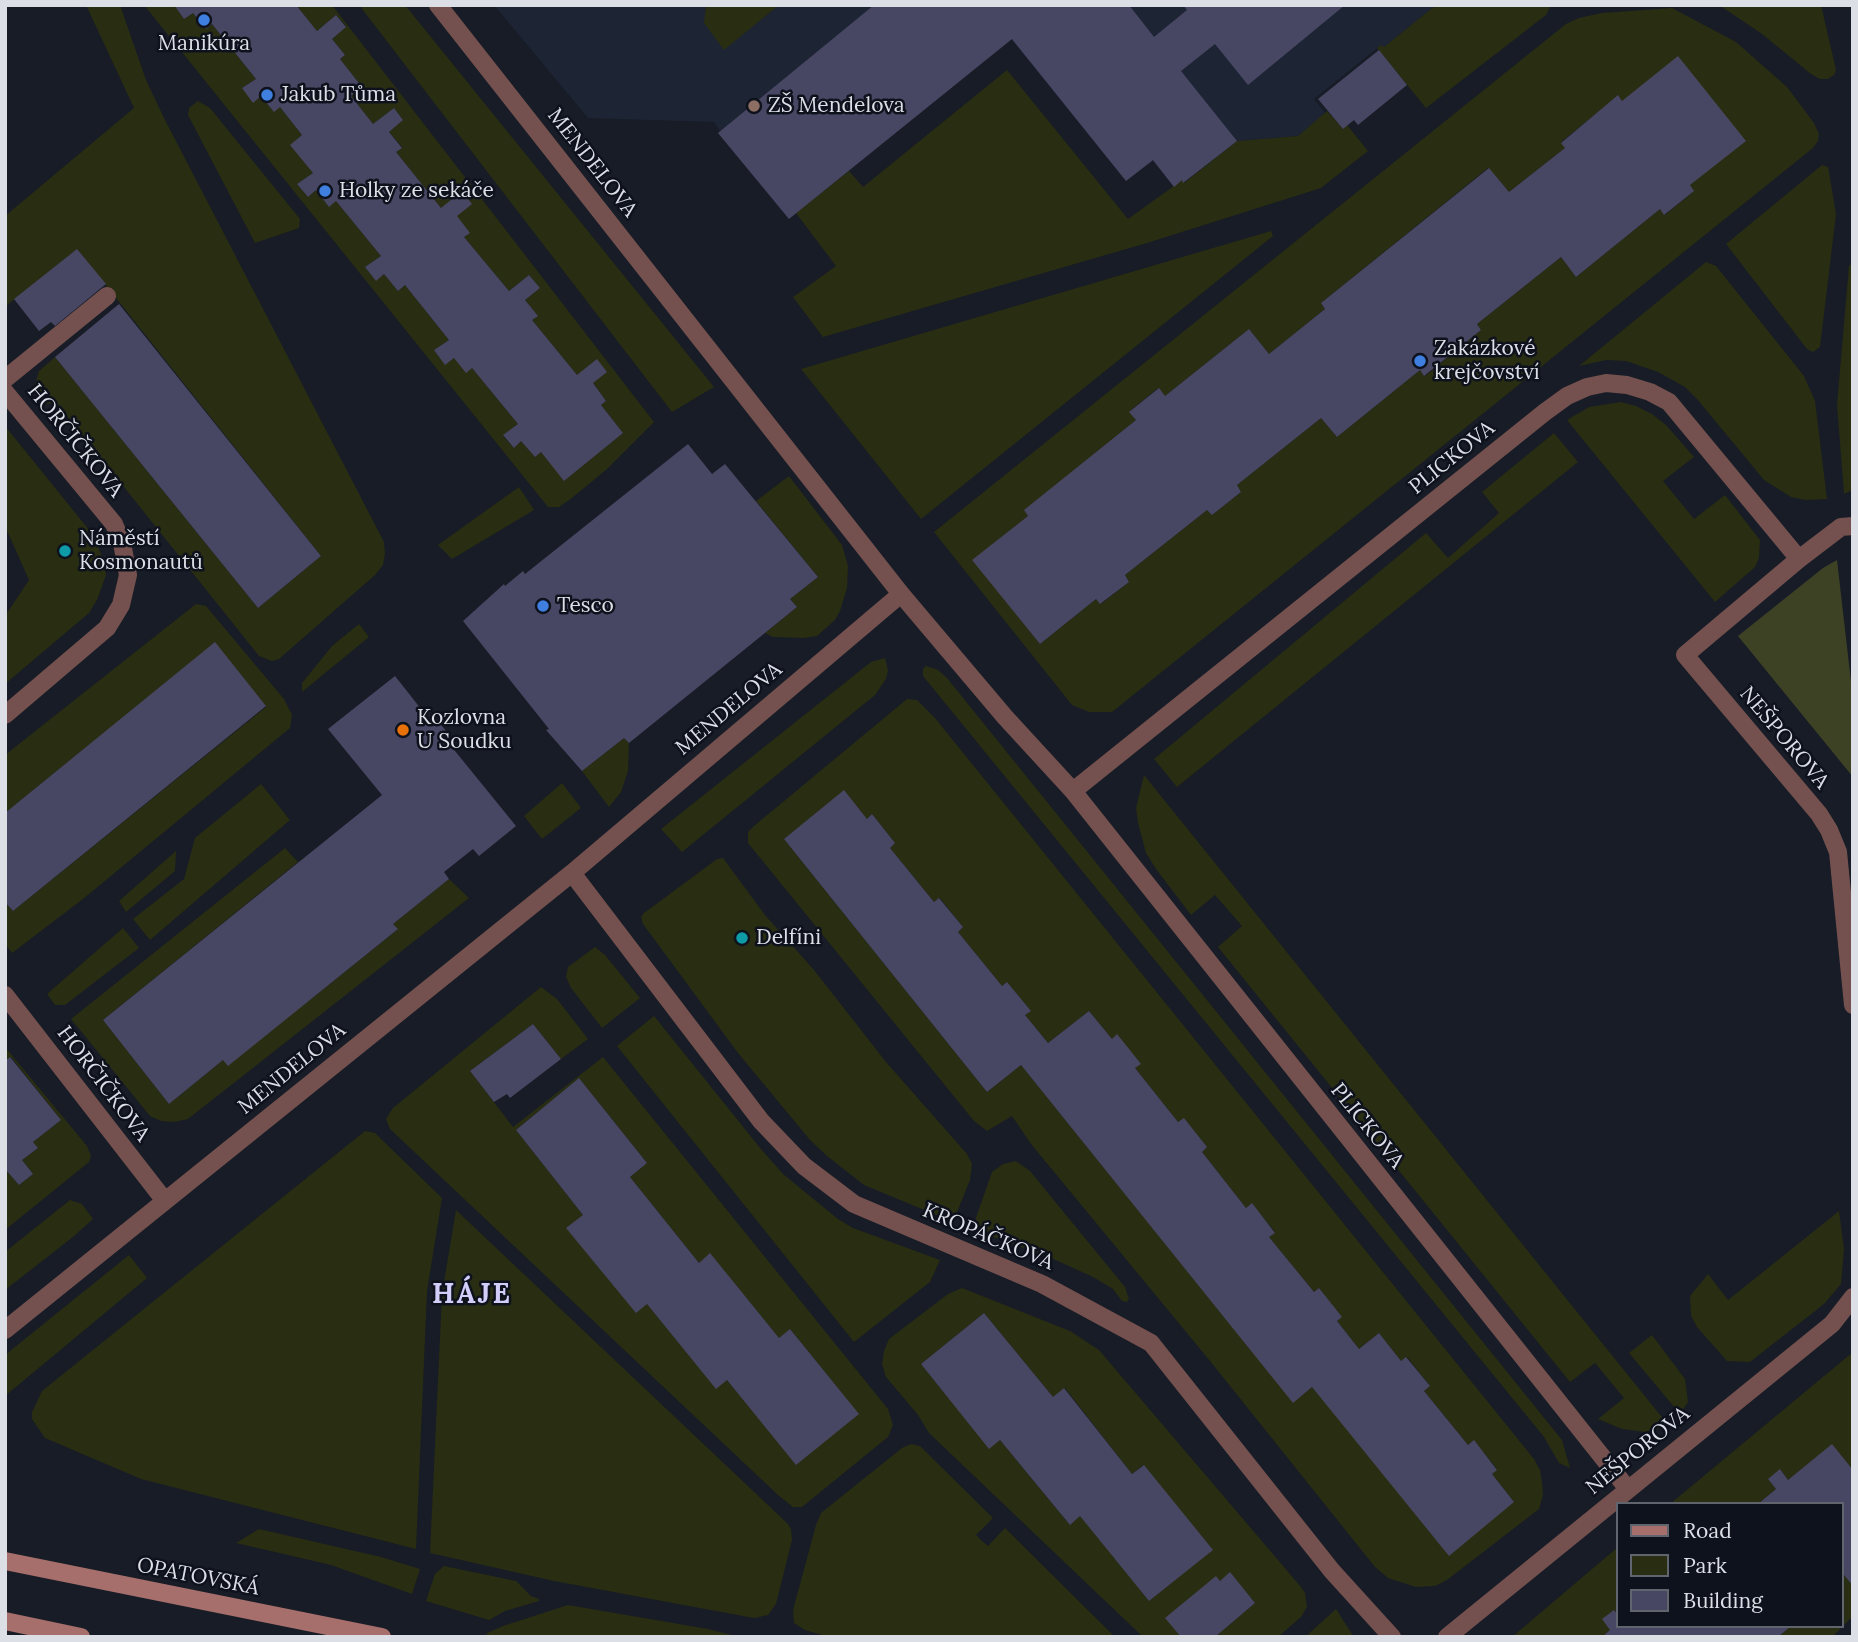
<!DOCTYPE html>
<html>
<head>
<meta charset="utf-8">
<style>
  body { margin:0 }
  #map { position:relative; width:1858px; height:1642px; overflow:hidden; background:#171c26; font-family:Lora,serif }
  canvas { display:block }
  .frame { position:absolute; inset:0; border:7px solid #dcdfe6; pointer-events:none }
  .legend { position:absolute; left:1616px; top:1502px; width:228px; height:126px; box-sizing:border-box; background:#0e121d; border:2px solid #60646d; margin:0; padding:9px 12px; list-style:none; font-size:21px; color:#dcdfe6 }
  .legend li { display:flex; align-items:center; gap:14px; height:35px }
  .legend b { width:35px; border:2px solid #60646d }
</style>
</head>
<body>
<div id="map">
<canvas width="1858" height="1642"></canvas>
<div class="frame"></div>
<ul class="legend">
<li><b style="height:9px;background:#a76f6b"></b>Road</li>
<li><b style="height:19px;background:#292d12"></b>Park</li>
<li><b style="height:19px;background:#484763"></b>Building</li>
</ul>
</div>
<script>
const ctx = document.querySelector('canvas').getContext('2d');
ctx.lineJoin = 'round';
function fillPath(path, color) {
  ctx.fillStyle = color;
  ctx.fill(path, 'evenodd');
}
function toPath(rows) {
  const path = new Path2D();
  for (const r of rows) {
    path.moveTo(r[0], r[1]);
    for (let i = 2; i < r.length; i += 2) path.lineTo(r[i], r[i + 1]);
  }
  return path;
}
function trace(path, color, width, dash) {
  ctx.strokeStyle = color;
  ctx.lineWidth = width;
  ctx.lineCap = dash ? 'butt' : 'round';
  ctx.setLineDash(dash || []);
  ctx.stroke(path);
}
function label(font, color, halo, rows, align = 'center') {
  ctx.font = font + ' Lora,serif';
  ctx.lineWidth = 5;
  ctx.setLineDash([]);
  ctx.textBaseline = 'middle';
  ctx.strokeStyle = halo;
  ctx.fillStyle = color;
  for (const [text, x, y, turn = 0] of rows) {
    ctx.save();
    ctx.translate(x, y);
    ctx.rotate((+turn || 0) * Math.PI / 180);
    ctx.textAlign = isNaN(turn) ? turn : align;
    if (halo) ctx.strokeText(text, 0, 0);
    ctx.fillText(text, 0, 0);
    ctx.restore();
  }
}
fillPath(toPath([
  [494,5,706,5,705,23,724,49,779,5,1436,5,1384,47,1381,45,1314,99,1325,113,1298,136,1237,141,1183,183,1182,181,1174,187,1153,161,1126,181,1011,39,789,219,718,133,720,131,714,122,588,118]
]), '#1d2434');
fillPath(toPath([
  [86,5,120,5,146,80,164,118,384,542,385,554,383,565,375,575,279,659,272,661,259,656,56,402,41,405,35,385,39,371,55,357,258,608,321,556,77,249,5,307,5,216,134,108],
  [144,5,174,5,184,19,193,13,206,28,212,24,256,79,242,88,254,102,261,96,280,107,302,135,291,145,313,173,297,184,308,197,316,190,329,206,336,201,381,256,365,267,376,280,384,274,398,291,405,285,449,340,434,350,445,364,454,358,472,368,518,424,503,436,514,448,521,441,535,457,541,452,565,480,623,433,601,405,606,401,593,383,606,372,577,375,532,320,537,315,525,300,540,288,529,275,509,291,464,237,469,233,441,208,396,152,402,147,389,132,403,120,394,108,373,124,351,96,362,87,340,59,345,55,332,39,346,26,336,15,317,31,296,5,332,5,654,422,607,469,572,498,559,507,548,507],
  [359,5,405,5,714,387,672,412],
  [706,5,779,5,724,50,704,23],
  [1436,5,1551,5,1546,15,1426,108,1377,48,1381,45,1384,47],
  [1719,5,1821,5,1836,70,1834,75,1828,79,1820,79,1811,74,1762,34],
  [1672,8,1736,42,1787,87,1814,123,1819,134,1818,141,1813,148,1112,712,1089,712,1072,705,934,532,1566,24,1579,18,1602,13],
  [1618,96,1694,191,1665,215,1660,209,1576,277,1561,257,1477,324,1481,330,1425,376,1420,370,1337,437,1321,418,1237,485,1241,492,1212,515,1207,510,1125,575,1129,582,1101,604,1096,599,1040,644,973,560,1028,516,1025,510,1136,420,1130,411,1158,388,1165,396,1249,329,1269,354,1325,309,1321,303,1488,168,1509,192,1565,148,1561,142],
  [1007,70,1128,219,1182,180,1184,183,1237,141,1298,136,1327,111,1343,129,1347,125,1368,151,1321,188,1147,243,823,337,793,297,836,266,796,213,849,171,863,187],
  [198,101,210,108,300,219,299,228,255,243,188,115,189,108],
  [1822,165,1828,167,1829,172,1836,214,1820,347,1813,352,1807,349,1726,244],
  [1271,231,1273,236,921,519,801,369],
  [1706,262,1716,266,1804,376,1815,401,1827,499,1806,500,1791,497,1764,480,1697,399,1685,387,1658,372,1626,361,1606,360,1579,366],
  [1849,265,1853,265,1853,490,1844,494,1837,405],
  [1621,402,1636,406,1652,414,1666,425,1694,457,1663,481,1694,519,1725,495,1760,540,1759,558,1755,567,1715,602,1567,420,1589,407],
  [5,426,94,536,104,562,106,575,97,600,89,613,5,684,5,616,29,580,5,526],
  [1554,433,1578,462,1177,787,1154,759,1426,533,1448,558,1499,513,1482,492],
  [789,476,842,545,848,566,847,588,840,611,835,620,817,636,804,638,773,637,765,633,797,607,790,599,818,577,756,501],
  [519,487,534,510,452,559,438,545],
  [196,604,206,606,284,699,292,715,290,728,83,899,12,953,5,944,5,902,13,911,266,707,215,643,5,813,5,755],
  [359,624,369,637,302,692,302,683,332,646],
  [885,658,888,670,886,679,875,695,682,852,661,829,871,662],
  [926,666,938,670,947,678,1562,1440,1570,1468,1559,1463,1544,1437,923,676,923,669],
  [907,699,917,700,935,718,1534,1459,1540,1470,1542,1482,1543,1495,1539,1509,1447,1580,1435,1586,1416,1587,1388,1578,1375,1567,1210,1361,1031,1144,1012,1116,987,1131,974,1121,748,843,748,832,754,826],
  [844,791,867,819,872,814,895,843,890,848,934,902,940,898,963,927,958,932,1002,986,1007,982,1030,1010,1025,1015,1048,1043,1089,1011,1112,1039,1117,1035,1135,1068,1178,1122,1184,1119,1207,1147,1202,1152,1246,1208,1252,1204,1275,1232,1269,1237,1314,1292,1319,1288,1341,1317,1337,1321,1359,1349,1379,1333,1401,1361,1407,1357,1430,1386,1424,1391,1468,1445,1474,1441,1497,1469,1492,1474,1514,1502,1312,1387,1293,1402,1021,1065,987,1092,784,839],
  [624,738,629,743,628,771,621,792,609,807,582,771],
  [1144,775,1669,1426,1645,1432,1622,1429,1598,1419,1624,1398,1595,1363,1570,1382,1218,947,1242,926,1215,895,1191,915,1156,869,1146,853,1138,823,1136,808],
  [562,783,581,808,542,839,524,816],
  [261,784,290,820,150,940,133,919,184,879,195,838],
  [285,848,298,862,103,1020,169,1104,223,1060,315,996,397,930,393,924,449,879,469,898,188,1119,174,1122,161,1121,150,1116,71,1019],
  [176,851,175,871,126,912,119,901],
  [723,858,765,915,814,970,886,1062,967,1154,972,1164,970,1180,953,1222,864,1185,827,1156,810,1140,738,1053,643,924,641,917,644,913,717,859],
  [123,928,139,948,65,1005,55,1005,47,994],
  [595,947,605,955,640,998,602,1028,571,988,566,977,568,967],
  [541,987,557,999,588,1039,561,1059,533,1024,470,1071,513,1127,603,1057,888,1409,893,1425,888,1437,802,1507,793,1507,778,1495,390,1129,386,1119,393,1108],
  [579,1078,647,1163,630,1177,699,1263,710,1254,779,1338,791,1330,858,1414,796,1464,727,1380,716,1388,647,1304,583,1215,516,1130],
  [654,1016,761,1149,783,1174,838,1219,853,1228,940,1260,930,1282,854,1342,617,1046],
  [5,1047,87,1146,91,1156,89,1162,5,1230,5,1169,19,1185,33,1174,22,1160,38,1148,33,1142,61,1120,11,1057,5,1061],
  [365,1131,375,1133,442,1198,427,1291,416,1549,141,1479,45,1438,32,1419,32,1412,42,1391],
  [1016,1161,1030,1171,1125,1287,1129,1299,1127,1302,1122,1301,1113,1289,1093,1277,1051,1258,972,1229,992,1172,1003,1164],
  [70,1200,82,1204,93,1219,73,1237,5,1290,5,1252],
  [456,1210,787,1523,791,1529,792,1540,776,1604,768,1615,754,1618,554,1581,430,1553,442,1294],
  [1839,1211,1844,1249,1841,1284,1824,1304,1750,1362,1727,1361,1697,1327,1691,1316,1690,1296,1708,1274,1728,1300],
  [129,1255,147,1278,5,1396,5,1355],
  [962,1288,1070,1331,1099,1350,1301,1587,1305,1593,1307,1607,1301,1617,1278,1637,1215,1637,1255,1603,1230,1573,1220,1581,1216,1577,1181,1637,1143,1637,929,1433,918,1415,886,1377,882,1364,884,1351,889,1339,948,1294],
  [984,1313,1053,1397,1065,1388,1132,1474,1069,1524,1000,1440,989,1448,921,1364],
  [1143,1465,1212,1550,1149,1601,1081,1516],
  [1652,1335,1685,1379,1688,1402,1680,1414,1629,1353],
  [1853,1352,1853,1470,1832,1445,1788,1480,1781,1470,1768,1479,1776,1489,1758,1504,1670,1504],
  [911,1444,920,1446,993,1518,976,1535,981,1540,988,1546,1005,1528,1115,1637,829,1637,805,1630,794,1623,793,1610,816,1525,821,1513,902,1448],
  [259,1529,381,1557,420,1569,412,1594,331,1565,236,1543],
  [1618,1547,1618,1615,1614,1610,1610,1630,1602,1637,1512,1637],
  [444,1566,516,1581,531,1596,539,1599,539,1601,505,1611,489,1620,426,1601,435,1574],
  [1844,1575,1853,1585,1853,1616,1832,1637,1778,1637,1791,1626,1842,1626],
  [568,1605,708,1629,740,1637,496,1637,485,1634,503,1626],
  [1336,1609,1354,1637,1305,1637]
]), '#292d12');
fillPath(toPath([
  [1837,560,1853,699,1853,777,1738,636,1823,568]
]), '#3e4225');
fillPath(toPath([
  [174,5,296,5,317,31,336,15,346,27,332,39,345,55,340,59,362,87,351,96,373,124,394,108,403,120,389,132,402,148,396,152,441,208,462,191,472,204,457,216,470,233,464,237,509,291,529,275,540,288,525,300,538,316,532,320,577,375,597,359,607,372,593,383,606,401,601,405,623,433,564,481,541,452,535,457,521,441,514,448,503,435,518,424,472,368,466,373,454,358,445,365,434,350,449,340,405,285,398,291,384,274,376,281,365,267,381,256,336,201,329,207,316,190,308,197,297,184,313,173,290,145,302,135,280,107,274,112,261,96,253,103,242,88,256,79,212,24,206,29,193,13,184,19],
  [874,5,1129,5,1154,37,1187,10,1183,5,1345,5,1248,85,1215,44,1181,71,1237,141,1183,183,1182,180,1174,187,1153,160,1126,181,1012,39,789,219,718,133],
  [1379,50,1407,85,1358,125,1354,120,1343,129,1318,99],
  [1678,56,1746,141,1690,185,1694,191,1664,215,1660,209,1576,277,1561,257,1477,324,1481,330,1424,376,1420,370,1337,437,1321,418,1237,485,1241,492,1212,515,1207,510,1125,575,1129,582,1100,604,1096,599,1040,644,972,560,1028,516,1024,510,1136,420,1129,412,1159,388,1165,396,1249,329,1269,354,1325,309,1321,303,1489,168,1509,192,1565,148,1561,143,1618,95,1622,101],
  [77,249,106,284,55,326,51,322,39,331,14,299],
  [119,304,321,556,258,608,55,357],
  [688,444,712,474,725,464,818,577,790,599,797,607,629,743,624,738,582,771,546,730,549,729,463,621,504,584,505,586,523,571,525,574],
  [215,642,266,706,13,911,5,902,5,813],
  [395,676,429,719,433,715,456,743,451,746,516,826,479,856,473,849,444,872,449,879,393,924,398,929,228,1066,223,1060,169,1104,103,1020,382,795,328,729],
  [844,790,867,819,872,814,895,843,890,848,934,902,939,898,963,927,958,932,1002,986,1007,982,1031,1011,1025,1015,1048,1043,1089,1011,1112,1039,1117,1034,1141,1064,1135,1068,1178,1122,1184,1118,1207,1147,1202,1152,1246,1208,1252,1203,1275,1233,1269,1237,1314,1292,1319,1288,1342,1317,1337,1321,1359,1349,1379,1333,1401,1361,1406,1357,1430,1386,1424,1391,1468,1445,1474,1440,1497,1470,1492,1474,1514,1502,1449,1556,1312,1387,1293,1403,1021,1065,987,1092,784,839],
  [533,1024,561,1059,510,1098,507,1094,494,1102,470,1071],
  [10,1057,61,1120,33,1142,38,1148,22,1160,33,1174,19,1185,5,1169,5,1061],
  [579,1078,647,1163,630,1177,699,1263,710,1253,779,1338,790,1329,859,1414,796,1465,727,1380,716,1389,647,1304,636,1313,566,1228,583,1215,516,1130],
  [984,1313,1053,1397,1064,1388,1132,1474,1144,1465,1213,1550,1149,1601,1080,1516,1070,1525,1000,1440,989,1449,921,1364],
  [1832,1444,1853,1470,1853,1586,1844,1575,1842,1576,1842,1504,1758,1504,1776,1489,1768,1479,1780,1469,1788,1480],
  [1230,1572,1255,1603,1215,1637,1181,1637,1165,1618,1216,1576,1220,1581],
  [1614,1610,1618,1615,1618,1626,1791,1626,1778,1637,1602,1637,1610,1630,1602,1619]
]), '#484763');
trace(toPath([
  [5,379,107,296]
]), '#74514e', 18);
trace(toPath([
  [438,5,901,594,1005,717,1073,791,1627,1488],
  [5,392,114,524,122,543,128,575,121,605,107,628,5,715],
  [1853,526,1841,527,1799,559,1685,655,1819,814,1829,830,1838,852,1853,1005],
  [1073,791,1545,412,1567,396,1587,387,1606,383,1627,385,1650,392,1669,402,1799,559],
  [572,873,761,1121,804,1166,854,1204,1042,1284,1151,1343,1332,1571,1392,1637],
  [5,995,165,1201],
  [5,1330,572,873,901,594],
  [1447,1637,1832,1324,1853,1297]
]), '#74514e', 18);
trace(toPath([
  [5,1561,382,1637],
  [5,1621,81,1637]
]), '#a76f6b', 18);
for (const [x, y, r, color] of [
  [204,20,7,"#3f7fe0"],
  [267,95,7,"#3f7fe0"],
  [754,106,7,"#8d6e63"],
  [325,191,7,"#3f7fe0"],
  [1420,361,7,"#3f7fe0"],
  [65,551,7,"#0f9aa8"],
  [543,606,7,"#3f7fe0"],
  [403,730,7,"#e8710a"],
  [742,938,7,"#0f9aa8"]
]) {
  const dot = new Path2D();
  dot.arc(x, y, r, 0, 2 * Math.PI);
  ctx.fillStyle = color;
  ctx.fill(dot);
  trace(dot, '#0e121d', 2.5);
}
label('21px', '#dcdfe6', '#0e121d', [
  ["Manikúra",204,44,"center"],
  ["Jakub Tůma",281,95],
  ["ZŠ Mendelova",768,106],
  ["Holky ze sekáče",339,191],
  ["Zakázkové",1434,349],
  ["krejčovství",1434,373],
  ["Náměstí",79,539],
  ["Kosmonautů",79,563],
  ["Tesco",557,606],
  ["Kozlovna",417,718],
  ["U Soudku",417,742],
  ["Delfíni",756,938]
], 'left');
label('21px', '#dcdfe6', '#0e121d', [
  ["MENDELOVA",592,163,52],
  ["HORČIČKOVA",75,441,51],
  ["PLICKOVA",1452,458,-39],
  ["MENDELOVA",729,709,-40],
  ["NEŠPOROVA",1784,738,50],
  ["MENDELOVA",292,1069,-39],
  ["HORČIČKOVA",103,1084,53],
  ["PLICKOVA",1367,1126,51],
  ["KROPÁČKOVA",988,1237,23],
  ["NEŠPOROVA",1638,1451,-39],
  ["OPATOVSKÁ",198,1577,11]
]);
ctx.letterSpacing = '2px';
label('bold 28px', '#d3cdf9', '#0e121d', [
  ["HÁJE",472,1295]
]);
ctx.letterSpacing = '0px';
</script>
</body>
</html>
